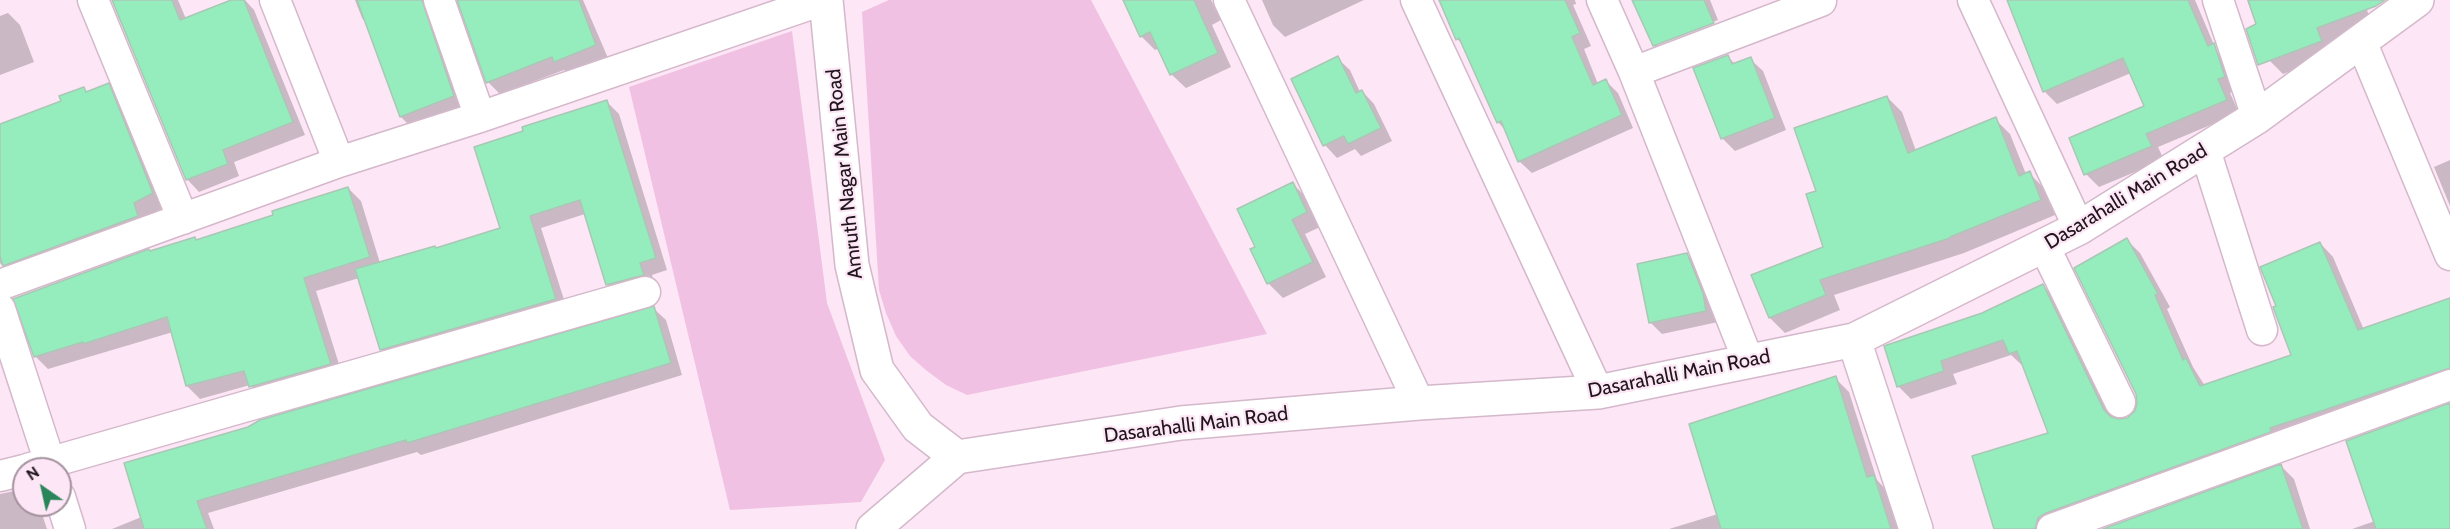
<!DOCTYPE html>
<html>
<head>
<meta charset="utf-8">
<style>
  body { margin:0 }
  #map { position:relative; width:2450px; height:529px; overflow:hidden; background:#fde6f5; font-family:Cabin,sans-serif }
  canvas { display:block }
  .north { position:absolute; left:12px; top:457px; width:60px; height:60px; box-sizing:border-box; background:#fde6f5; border:2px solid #a4929e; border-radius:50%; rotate:326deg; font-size:16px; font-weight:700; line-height:24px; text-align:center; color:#1f151c }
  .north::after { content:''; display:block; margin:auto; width:21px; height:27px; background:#2a855b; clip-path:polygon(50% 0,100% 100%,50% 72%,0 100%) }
</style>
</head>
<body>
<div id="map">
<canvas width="2450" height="529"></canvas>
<div class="north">N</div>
</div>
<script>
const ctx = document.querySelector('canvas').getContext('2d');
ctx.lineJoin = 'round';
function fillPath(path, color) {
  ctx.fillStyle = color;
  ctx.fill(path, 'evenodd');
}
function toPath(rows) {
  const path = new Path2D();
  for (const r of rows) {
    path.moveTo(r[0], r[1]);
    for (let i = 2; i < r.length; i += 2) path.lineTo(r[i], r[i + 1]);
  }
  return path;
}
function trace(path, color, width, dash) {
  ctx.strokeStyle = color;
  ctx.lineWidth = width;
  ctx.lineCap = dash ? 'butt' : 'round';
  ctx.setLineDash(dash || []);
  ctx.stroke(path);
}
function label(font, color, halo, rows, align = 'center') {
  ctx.font = font + ' Cabin,sans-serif';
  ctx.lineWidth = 4.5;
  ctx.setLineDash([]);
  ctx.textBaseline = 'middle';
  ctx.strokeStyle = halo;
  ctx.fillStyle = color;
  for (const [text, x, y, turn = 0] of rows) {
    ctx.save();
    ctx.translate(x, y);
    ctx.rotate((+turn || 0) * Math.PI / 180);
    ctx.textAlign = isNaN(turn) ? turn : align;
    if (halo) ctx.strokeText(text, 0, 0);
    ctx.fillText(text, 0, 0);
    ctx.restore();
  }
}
fillPath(toPath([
  [889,0,1091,0,1267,334,967,395,946,385,927,371,910,356,896,336,886,313,879,290,862,12],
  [792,31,827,303,885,460,861,502,730,510,629,87]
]), '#f1c1e3');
fillPath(toPath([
  [113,0,178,0,186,19,235,0,245,0,254,10,305,135,234,162,239,176,199,192,187,179],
  [355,0,440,0,465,108,413,129,401,117,367,24,362,18],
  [459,0,583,0,608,58,568,74,564,70,500,94,488,82],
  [1125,0,1211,0,1221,20,1212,25,1231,67,1186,88,1171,74,1160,48,1155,50,1141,36],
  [1262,0,1364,0,1285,37,1273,25],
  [1440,0,1575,0,1576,4,1573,5,1591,46,1584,49,1598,84,1606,81,1618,93,1633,128,1532,173,1519,161,1506,131,1498,122,1465,46,1457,39],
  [1634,0,1710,0,1718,20,1657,43,1657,46,1720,23,1725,35,1666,58,1654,46],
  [2008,0,2195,0,2217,52,2224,59,2237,90,2230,93,2239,113,2158,147,2164,160,2099,187,2086,174,2146,107,2131,73,2057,104,2044,91],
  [2247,0,2379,0,2365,5,2373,26,2329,42,2334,55,2283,74,2269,60],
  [8,13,20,25,34,62,0,75,0,16],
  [1728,57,1736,65,1750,59,1763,71,1786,130,1735,151,1723,139,1694,69],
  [1337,58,1350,70,1360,92,1362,91,1374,104,1392,141,1361,156,1355,149,1337,158,1325,145,1293,79],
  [108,85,122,99,166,206,147,217,5,268,0,263,0,125,63,102,83,88,88,93],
  [1887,97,1902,112,1916,151,1995,119,2010,134,2026,174,2029,173,2044,188,2055,215,1964,253,1834,295,1840,310,1785,333,1770,318,1825,247,1818,192],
  [607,102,619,114,667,270,652,275,655,287,619,297,607,284,585,214,541,228,568,312,393,361,381,349,359,278,316,291,343,377,264,400,250,385,200,399,187,386,173,332,48,369,35,356,150,253,197,241,275,216,348,188,361,201,380,263,437,250,502,229],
  [2450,160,2450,206,2434,167],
  [1293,184,1307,198,1320,227,1305,234,1326,277,1283,298,1268,283,1257,247],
  [2127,240,2140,253,2170,307,2167,309,2193,367,2205,386,2293,356,2320,243,2333,257,2364,330,2450,299,2450,385,2055,529,1996,529,2050,434,2024,367,2011,355,1953,374,1957,384,1911,399,1898,386,1982,314,2043,286,2056,299,2115,419,2128,419,2136,412,2139,403],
  [1687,255,1699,267,1718,322,1662,334,1650,322],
  [653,308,666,320,682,375,421,455,417,452,208,513,214,529,112,529],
  [1835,378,1849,392,1877,480,1887,491,1899,529,1669,529,1718,514],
  [2450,404,2450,529,2352,529,2375,521],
  [2281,466,2294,479,2310,529,2107,529],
  [24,489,24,505,39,505,47,529,0,529,0,494]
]), '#0003');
const building = toPath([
  [112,0,172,0,180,20,231,0,244,0,293,122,223,150,228,164,186,180,112,0],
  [357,0,422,0,454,96,400,117,357,0],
  [457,0,579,0,596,45,554,62,552,57,486,83,457,0],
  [1123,0,1194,0,1218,53,1170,75,1150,32,1140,37,1123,0],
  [1439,0,1565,0,1580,33,1572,37,1593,85,1606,79,1622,115,1518,162,1501,121,1497,123,1459,38,1456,40,1439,0],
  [1632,0,1704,0,1714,23,1653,46,1632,0],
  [2007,0,2188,0,2208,46,2214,43,2225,77,2218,79,2227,100,2146,134,2152,146,2084,175,2069,138,2144,106,2123,58,2043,92,2007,0],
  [2248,0,2385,0,2376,6,2317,28,2322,41,2258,65,2246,29,2256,24,2248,0],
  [1728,55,1732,64,1751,57,1775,118,1721,139,1693,68,1728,55],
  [1338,56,1356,93,1362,90,1381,128,1348,144,1344,136,1323,146,1291,79,1338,56],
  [109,83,153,193,134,203,138,216,3,266,0,256,0,124,61,101,59,96,84,87,86,92,109,83],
  [1887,96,1908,153,1996,117,2019,176,2030,171,2041,200,1950,237,1950,238,1820,280,1826,295,1769,318,1751,275,1823,247,1806,194,1816,191,1794,128,1887,96],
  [607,100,656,258,640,263,644,275,606,285,580,200,530,216,556,299,380,350,355,269,435,246,436,248,500,228,474,147,523,131,522,127,607,100],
  [1293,182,1307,212,1292,220,1313,262,1267,284,1250,249,1255,247,1237,209,1293,182],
  [348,187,370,257,304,278,331,364,249,387,244,371,186,386,167,317,83,344,83,342,34,357,13,299,149,249,150,251,195,237,196,240,273,215,272,211,348,187],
  [2127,238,2158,294,2155,295,2183,360,2186,358,2200,386,2291,355,2273,307,2276,306,2260,267,2320,242,2358,330,2450,298,2450,368,2270,428,2271,432,2046,513,2038,518,2035,529,1994,529,1972,456,2048,433,2017,351,2009,354,2003,340,1941,361,1944,371,1897,387,1884,346,1982,313,2043,284,2104,410,2111,417,2119,419,2127,418,2135,411,2137,403,2136,394,2074,268,2127,238],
  [1687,253,1703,293,1706,311,1649,323,1637,264,1687,253],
  [654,306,671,363,407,443,406,440,197,501,207,529,144,529,124,463,248,427,260,420,654,306],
  [1836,376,1867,477,1874,475,1891,529,1721,529,1689,424,1836,376],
  [2450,403,2450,529,2376,529,2346,441,2450,403],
  [2281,464,2303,529,2103,529,2281,464]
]);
fillPath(building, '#95edbd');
trace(building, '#aac7b6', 1.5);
const minor = toPath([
  [93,0,183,219],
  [275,0,339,162],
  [439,0,480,117],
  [1229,0,1419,403],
  [1416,0,1598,392],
  [1602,0,1634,72,1748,360],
  [1973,0,2079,228],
  [2218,0,2257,117],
  [2361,41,2450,255],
  [1634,72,1821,1],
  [2205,150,2262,330],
  [2044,246,2120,402],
  [0,285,339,162,480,117,823,0],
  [0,309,52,469],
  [27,469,645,292],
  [0,476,24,470],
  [60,497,70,529],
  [2052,529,2450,385]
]);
const tertiary = toPath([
  [826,0,852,265,877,370,918,427,957,457],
  [1854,340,1916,529],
  [873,529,957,457,1181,423,1419,403,1598,392,1854,340,2079,228,2257,117,2417,0]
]);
trace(minor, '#d4b8cb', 33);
trace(tertiary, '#d4b8cb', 36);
trace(minor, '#fff', 30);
trace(tertiary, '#fff', 33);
label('20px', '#1f151c', '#fde6f5', [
  ["Amruth Nagar Main Road",845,174,-96],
  ["Dasarahalli Main Road",2126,197,-31],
  ["Dasarahalli Main Road",1679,374,-11],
  ["Dasarahalli Main Road",1196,425,-7]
]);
</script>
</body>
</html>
